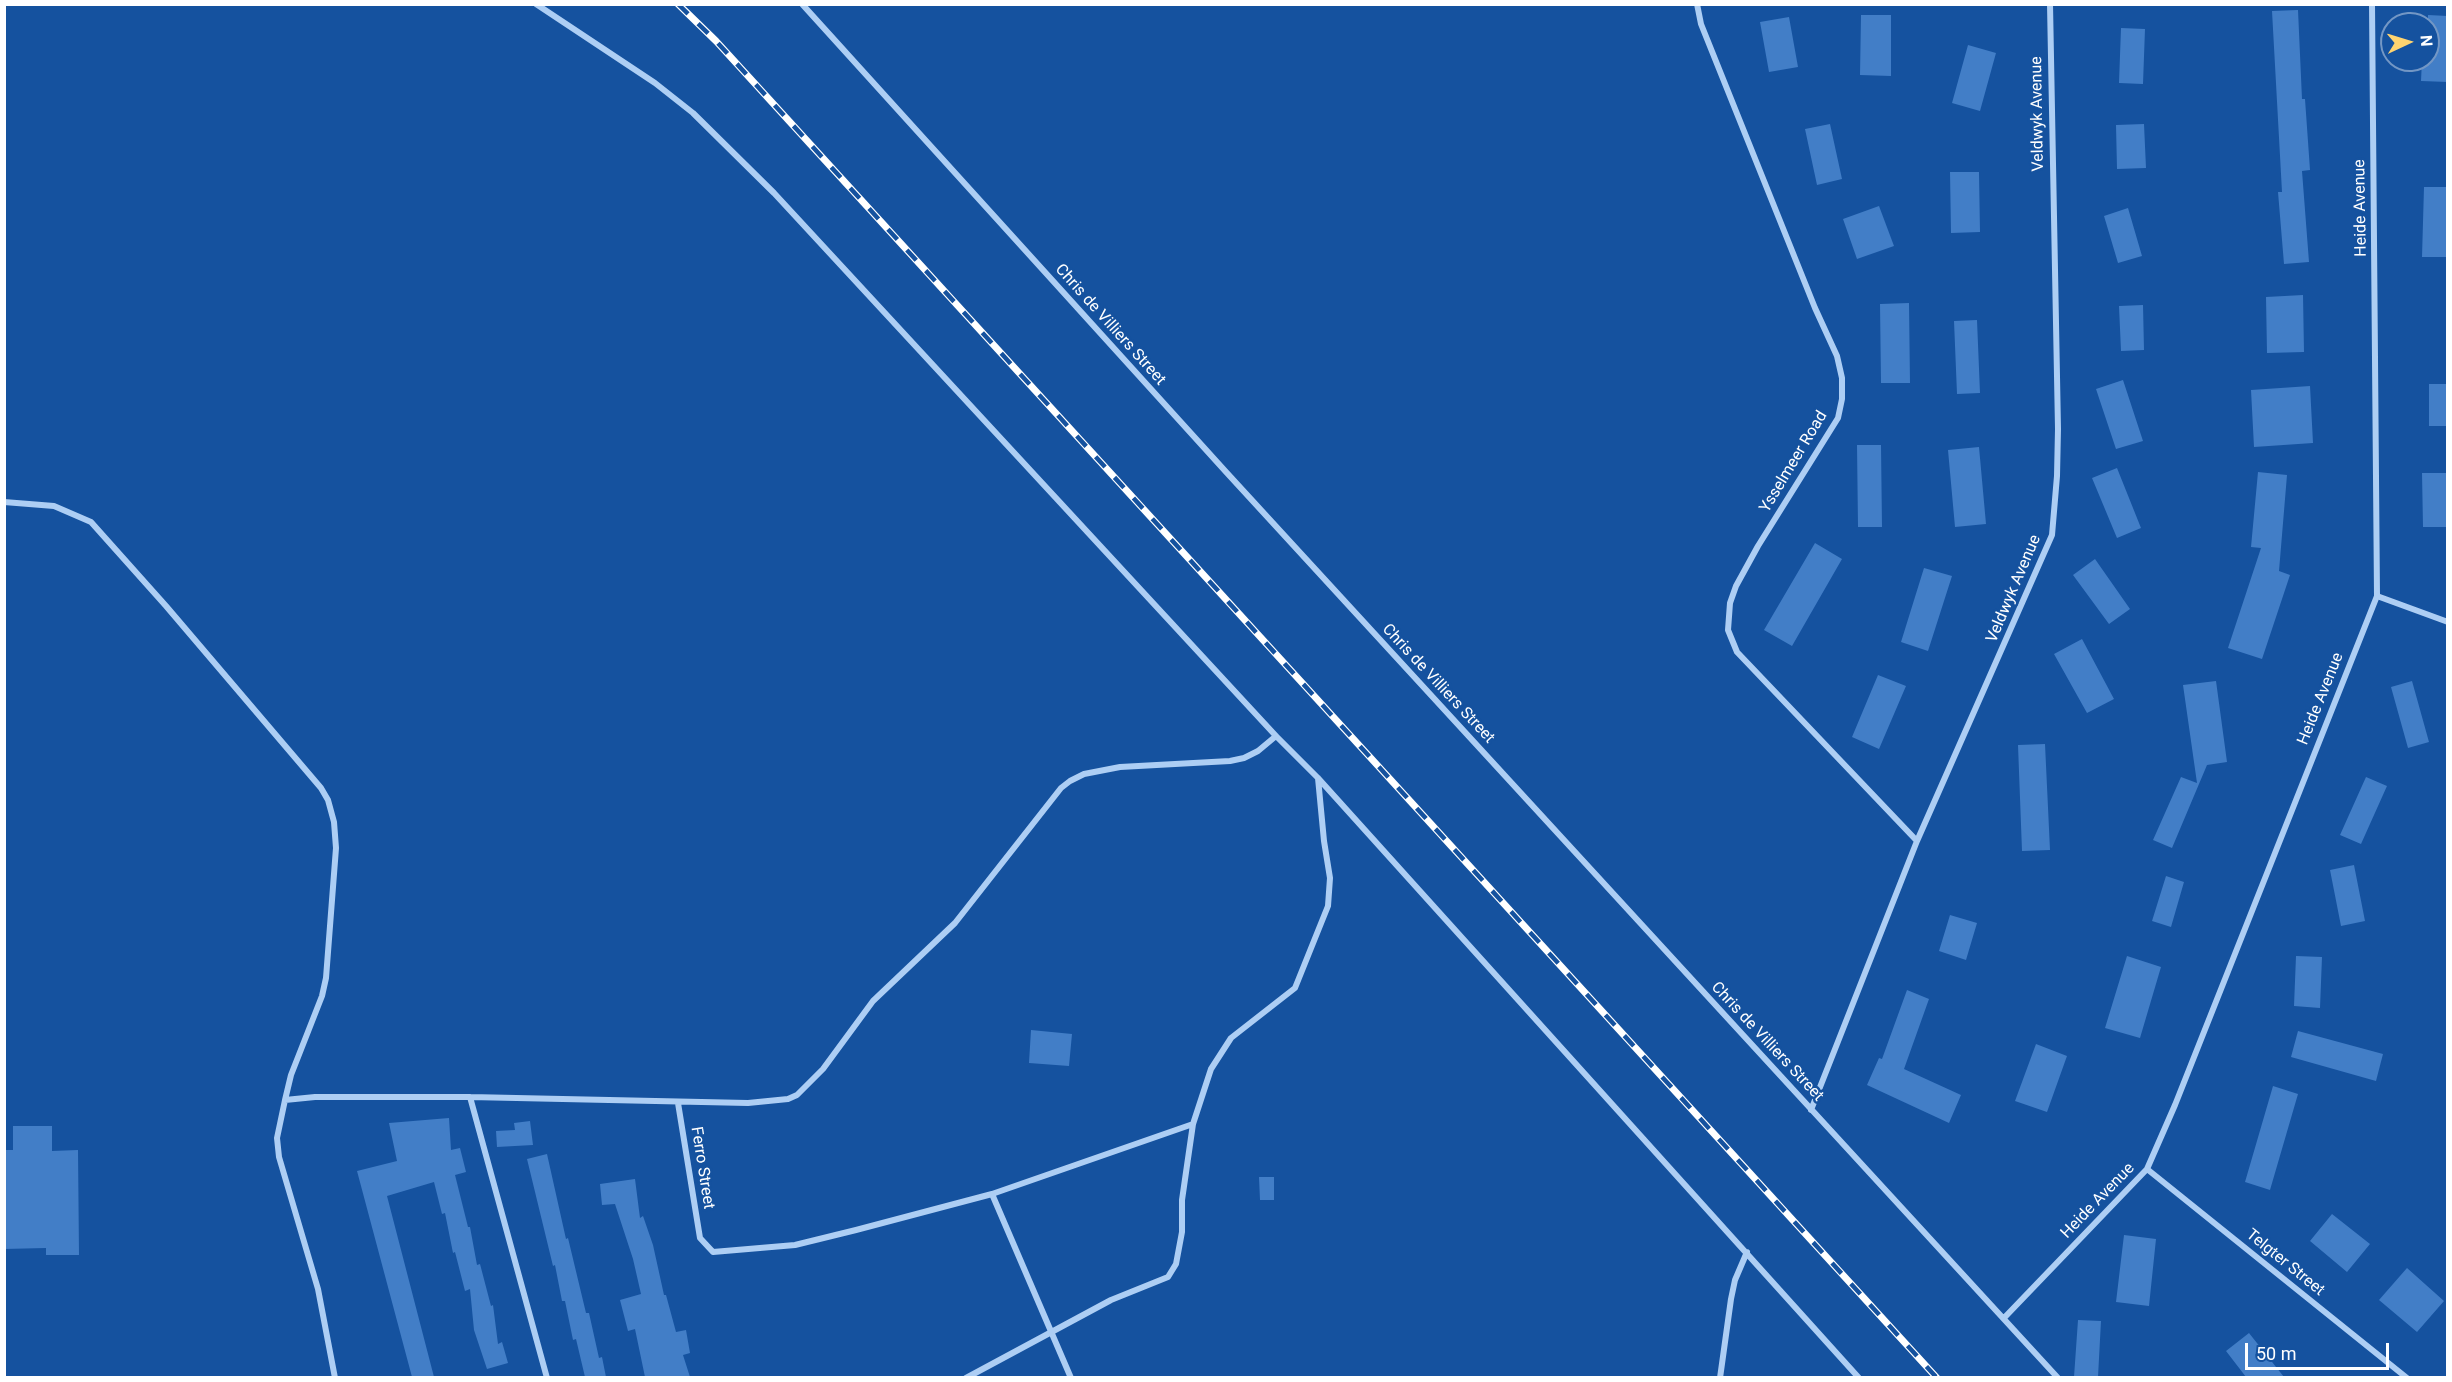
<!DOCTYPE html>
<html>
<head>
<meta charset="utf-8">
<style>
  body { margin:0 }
  #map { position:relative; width:2452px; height:1382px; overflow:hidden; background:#15529f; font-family:Roboto,sans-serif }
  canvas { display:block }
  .frame { position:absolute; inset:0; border:6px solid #fff; pointer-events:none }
  .north { position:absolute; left:2380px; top:12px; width:60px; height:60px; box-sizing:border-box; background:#15529f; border:2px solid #7397c5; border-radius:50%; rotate:86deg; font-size:16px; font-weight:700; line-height:24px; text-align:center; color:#fff }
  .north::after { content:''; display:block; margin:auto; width:21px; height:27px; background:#ffd470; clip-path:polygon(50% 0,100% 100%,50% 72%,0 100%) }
  .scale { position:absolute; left:2245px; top:1343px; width:144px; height:27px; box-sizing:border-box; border:3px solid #fff; border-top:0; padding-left:8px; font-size:18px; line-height:21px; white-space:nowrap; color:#fff; -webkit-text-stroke:4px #15529f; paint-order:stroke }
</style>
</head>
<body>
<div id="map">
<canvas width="2452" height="1382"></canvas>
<div class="frame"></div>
<div class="north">N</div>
<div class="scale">50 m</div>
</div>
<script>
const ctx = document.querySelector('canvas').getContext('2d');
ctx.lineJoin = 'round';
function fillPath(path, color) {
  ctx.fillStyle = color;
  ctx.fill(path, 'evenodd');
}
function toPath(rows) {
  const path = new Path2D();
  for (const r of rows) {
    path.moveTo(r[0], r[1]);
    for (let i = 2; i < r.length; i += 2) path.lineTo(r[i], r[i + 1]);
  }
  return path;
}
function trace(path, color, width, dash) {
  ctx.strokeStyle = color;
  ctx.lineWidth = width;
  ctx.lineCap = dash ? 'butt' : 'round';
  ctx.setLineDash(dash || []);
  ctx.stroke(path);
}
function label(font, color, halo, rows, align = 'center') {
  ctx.font = font + ' Roboto,sans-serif';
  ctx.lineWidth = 5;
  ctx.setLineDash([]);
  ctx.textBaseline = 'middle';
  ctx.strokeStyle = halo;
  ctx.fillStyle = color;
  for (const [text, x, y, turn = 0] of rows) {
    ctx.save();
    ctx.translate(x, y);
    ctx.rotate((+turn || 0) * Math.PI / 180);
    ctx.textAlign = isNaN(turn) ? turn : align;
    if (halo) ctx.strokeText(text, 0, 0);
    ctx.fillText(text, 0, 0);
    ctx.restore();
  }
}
fillPath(toPath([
  [2298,10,2302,99,2305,99,2310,170,2302,171,2309,262,2284,264,2278,192,2282,192,2272,11],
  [1861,15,1891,15,1891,76,1860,75],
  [2428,15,2448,16,2448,82,2421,81,2422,60,2428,60],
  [1789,17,1798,67,1769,72,1760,22],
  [2121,28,2145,29,2143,84,2119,83],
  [1968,45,1996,53,1980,111,1952,103],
  [1830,124,1842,179,1817,185,1805,129],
  [2144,124,2146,168,2117,169,2116,125],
  [1950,172,1979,172,1980,232,1951,233],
  [2424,187,2448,187,2448,257,2422,257],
  [1879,206,1894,246,1857,259,1843,219],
  [2128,208,2142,256,2118,263,2104,216],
  [2303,295,2304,352,2267,353,2266,297],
  [1909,303,1910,383,1881,383,1880,304],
  [2143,305,2144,350,2121,351,2119,306],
  [1977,320,1980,393,1957,394,1954,321],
  [2123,380,2143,441,2116,449,2096,389],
  [2429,384,2448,384,2448,426,2429,426],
  [2310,386,2313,443,2254,447,2251,390],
  [1857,445,1881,445,1882,527,1858,527],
  [1979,447,1986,524,1955,527,1948,450],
  [2117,468,2141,528,2117,538,2092,478],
  [2258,472,2287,475,2279,571,2290,575,2262,659,2228,648,2261,548,2251,547],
  [2422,473,2448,473,2448,527,2423,527],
  [1815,543,1842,559,1792,646,1764,630],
  [2095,559,2130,609,2109,624,2073,575],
  [1924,568,1952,576,1928,651,1901,642],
  [2082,639,2114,699,2087,713,2054,654],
  [1878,675,1906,686,1879,749,1852,737],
  [2216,681,2227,762,2207,765,2172,848,2153,840,2181,777,2197,783,2183,685],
  [2412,681,2429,742,2408,748,2391,687],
  [2045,744,2050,850,2022,851,2018,745],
  [2366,777,2387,786,2361,844,2340,835],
  [2354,865,2365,921,2341,926,2330,870],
  [2166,876,2184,882,2171,927,2152,921],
  [1950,915,1977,923,1966,960,1939,951],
  [2127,956,2161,967,2140,1038,2105,1028],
  [2296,956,2322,957,2320,1008,2294,1006],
  [1907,990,1929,999,1904,1069,1961,1095,1949,1123,1867,1085,1879,1058,1882,1059],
  [1031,1030,1072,1034,1069,1066,1029,1063],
  [2298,1031,2383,1054,2376,1081,2291,1057],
  [2036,1044,2067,1056,2047,1112,2015,1101],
  [2273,1086,2298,1094,2270,1190,2245,1182],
  [449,1118,451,1150,460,1148,466,1172,455,1175,468,1227,470,1227,477,1265,480,1264,491,1306,493,1305,498,1344,502,1342,508,1363,487,1369,474,1330,470,1289,465,1291,455,1252,453,1253,445,1213,442,1214,434,1182,387,1196,434,1377,412,1377,357,1171,397,1161,389,1123],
  [530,1121,533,1145,497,1147,496,1131,515,1130,514,1123],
  [13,1126,52,1126,52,1151,78,1150,79,1255,46,1255,46,1248,4,1249,4,1150,13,1150],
  [547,1154,566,1239,568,1238,586,1313,589,1313,599,1358,602,1357,606,1377,585,1377,576,1339,573,1340,565,1301,562,1301,555,1265,553,1266,527,1159],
  [1259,1177,1274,1177,1274,1200,1260,1200],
  [635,1179,640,1218,643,1216,653,1245,664,1295,666,1295,676,1332,686,1330,690,1353,683,1355,690,1377,645,1377,635,1329,628,1331,620,1300,641,1294,633,1259,615,1204,602,1205,600,1184],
  [2332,1214,2370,1244,2347,1272,2310,1241],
  [2124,1235,2156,1239,2149,1306,2116,1302],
  [2407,1268,2444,1301,2417,1332,2379,1300],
  [2078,1320,2101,1321,2098,1377,2074,1377],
  [2249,1333,2284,1377,2246,1377,2226,1351]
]), '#427ec7');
trace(toPath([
  [536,4,655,83,693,113,774,193,1276,736,1318,778,1859,1378],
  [802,4,1227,473,2058,1378],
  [1697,4,1701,24,1815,308,1837,356,1842,378,1842,399,1838,418,1758,546,1736,586,1730,603,1728,630,1737,652,1917,841],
  [4,502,54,506,91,522,166,606,321,788,328,800,334,822,336,848,326,978,322,996,291,1075,285,1100],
  [2377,596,2448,622],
  [470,1097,547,1378],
  [678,1103,700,1238,713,1252,795,1245,856,1230,992,1194,1193,1124],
  [1811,1110,1917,841,2052,535,2057,476,2058,429,2050,4],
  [2147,1169,2407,1378],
  [992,1194,1071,1378],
  [2004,1318,2147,1169,2175,1105,2377,596,2372,4],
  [335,1378,318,1289,279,1157,277,1138,285,1100,315,1097,470,1097,748,1103,788,1099,797,1095,823,1069,873,1001,955,923,1061,788,1070,781,1084,774,1120,767,1230,761,1244,758,1258,751,1276,736],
  [966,1378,1111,1300,1168,1277,1176,1264,1182,1232,1182,1200,1193,1124,1211,1069,1231,1038,1295,988,1328,906,1330,878,1324,841,1318,778],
  [1720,1378,1731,1299,1735,1280,1747,1252]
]), '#adcef4', 6);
const rail = toPath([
  [678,4,716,41,1937,1378]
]);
trace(rail, '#fff', 7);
trace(rail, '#15529f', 4.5, [14]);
label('16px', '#fff', '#15529f', [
  ["Veldwyk Avenue",2038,114,-91],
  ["Heide Avenue",2361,208,-91],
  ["Chris de Villiers Street",1110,325,48],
  ["Ysselmeer Road",1794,462,-59],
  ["Veldwyk Avenue",2014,589,-67],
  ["Chris de Villiers Street",1438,684,47],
  ["Heide Avenue",2321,699,-68],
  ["Chris de Villiers Street",1767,1042,47],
  ["Ferro Street",702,1168,81],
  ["Heide Avenue",2098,1201,-46],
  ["Telgter Street",2285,1263,39]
]);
</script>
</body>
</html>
